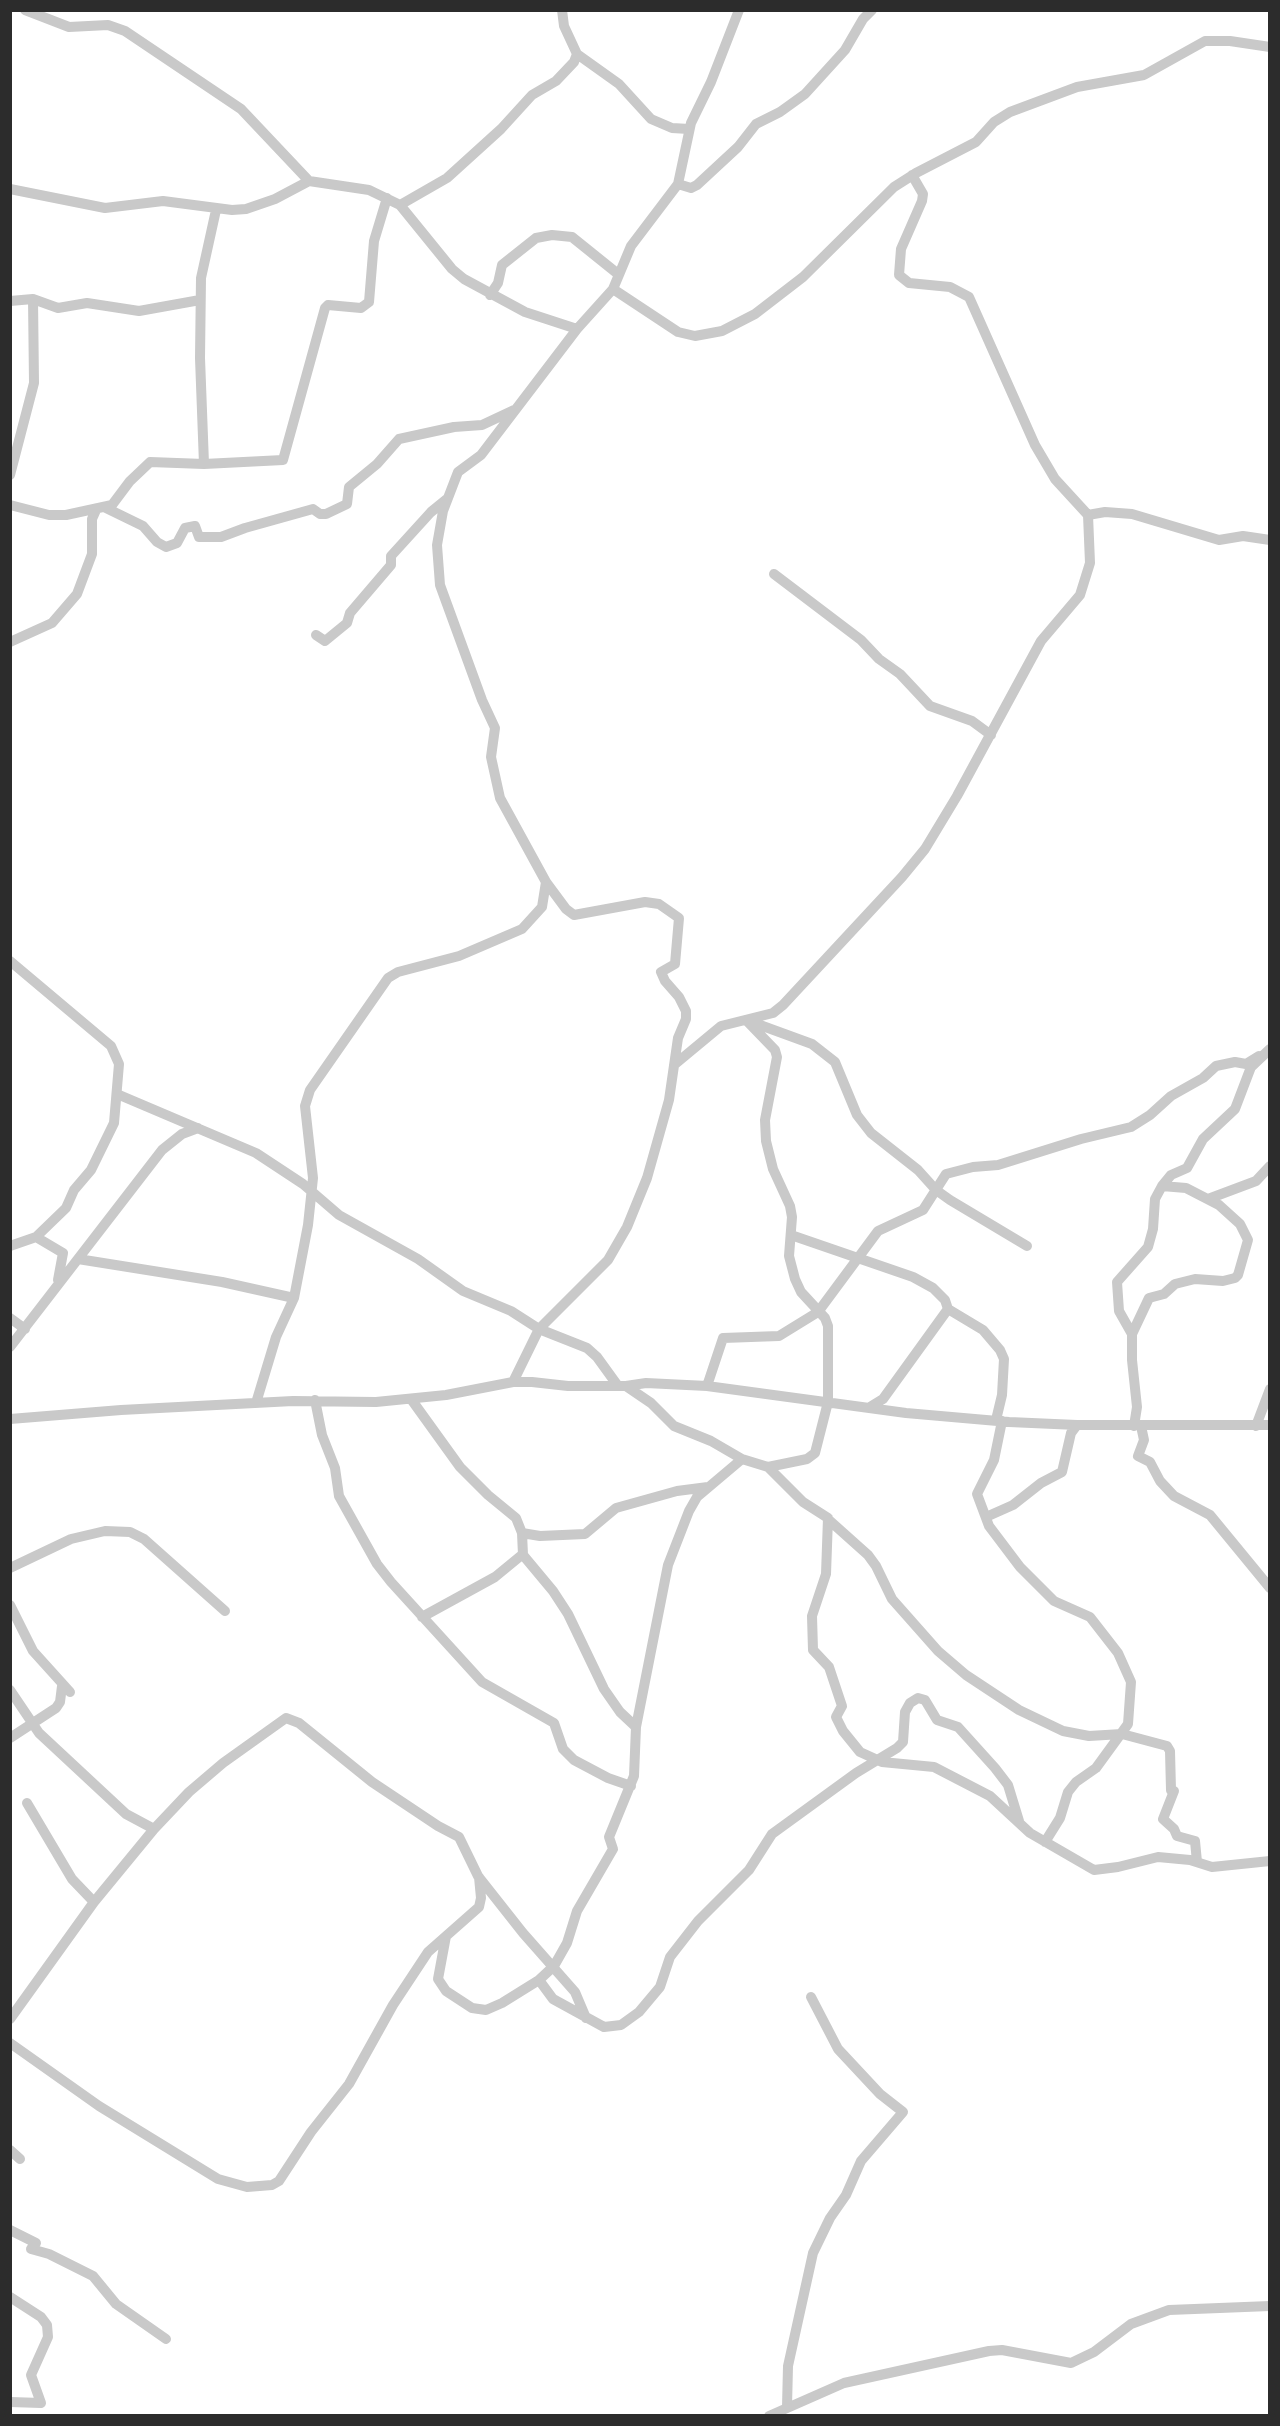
<!DOCTYPE html>
<html>
<head>
<meta charset="utf-8">
<style>
  body { margin:0 }
  #map { position:relative; width:1280px; height:2426px; overflow:hidden; background:#fff; font-family:"PT Sans Narrow",sans-serif }
  canvas { display:block }
  .frame { position:absolute; inset:0; border:12px solid #2c2c2c; pointer-events:none }
</style>
</head>
<body>
<div id="map">
<canvas width="1280" height="2426"></canvas>
<div class="frame"></div>
</div>
<script>
const ctx = document.querySelector('canvas').getContext('2d');
ctx.lineJoin = 'round';
function toPath(rows) {
  const path = new Path2D();
  for (const r of rows) {
    path.moveTo(r[0], r[1]);
    for (let i = 2; i < r.length; i += 2) path.lineTo(r[i], r[i + 1]);
  }
  return path;
}
function trace(path, color, width, dash) {
  ctx.strokeStyle = color;
  ctx.lineWidth = width;
  ctx.lineCap = dash ? 'butt' : 'round';
  ctx.setLineDash(dash || []);
  ctx.stroke(path);
}
trace(toPath([
  [25,10,69,27,108,25,125,31,241,109,309,181,369,190,400,205,452,269,464,279,525,312,577,329],
  [577,54,619,84,651,119,672,128,689,129],
  [678,184,691,188,697,185,738,147,756,124,780,112,805,94,845,50,863,19,872,10],
  [10,189,105,208,163,201,232,210,246,209,275,199,309,181],
  [400,205,447,178,501,129,532,95,556,81,574,62,577,54,564,26,562,10],
  [613,289,678,332,695,336,722,331,755,314,803,277,894,187,916,173,976,142,994,122,1010,112,1077,87,1144,75,1205,41,1230,41,1270,47],
  [490,295,498,283,502,265,536,238,552,235,572,237,618,274],
  [10,301,33,299,58,308,87,303,139,311,200,300],
  [204,464,200,358,201,278,216,210],
  [10,475,34,383,33,299],
  [10,505,49,515,66,515,112,505,130,481,150,462,204,464,283,460,325,308,328,305,361,308,369,302,374,241,387,198],
  [106,508,143,526,157,542,166,547,177,543,185,528,195,526,199,537,221,537,245,528,313,509,320,514,326,514,347,504,349,487,377,464,399,439,454,427,482,425,514,410],
  [1088,515,1105,512,1132,514,1219,540,1243,536,1270,540],
  [774,574,861,640,879,659,900,674,930,706,972,721,991,735],
  [316,635,325,641,347,623,350,613,391,565,391,556,431,512,447,499],
  [10,642,52,623,77,594,92,554,92,519,96,510],
  [10,961,111,1046,119,1064,114,1123,91,1170,74,1190,66,1208,36,1237,10,1246],
  [746,1020,775,1050,777,1057,765,1120,766,1141,773,1169,790,1206,792,1217,789,1256,795,1279,801,1292,825,1318,828,1326,828,1402,815,1453,807,1459,768,1467],
  [749,1021,812,1044,835,1062,857,1115,871,1133,918,1170,936,1190,950,1200,1027,1246],
  [674,1065,721,1026,773,1013,783,1005,902,877,925,849,957,796,1041,641,1080,595,1090,563,1088,515,1055,479,1035,445,969,297,950,287,909,283,899,275,901,249,922,201,923,194,912,175],
  [117,1094,256,1153,303,1184,339,1215,418,1259,463,1291,511,1311,539,1329,587,1348,597,1357,618,1386],
  [1208,1199,1256,1181,1270,1166],
  [791,1235,913,1277,933,1288,945,1300,948,1309,983,1330,1000,1350,1004,1359,1002,1395,996,1420],
  [36,1237,63,1253,58,1280],
  [78,1259,222,1282,294,1298],
  [10,1318,25,1329],
  [1132,1334,1149,1298,1164,1294,1175,1284,1195,1279,1223,1281,1235,1278,1238,1275,1248,1240,1240,1224,1219,1205,1186,1188,1162,1186],
  [10,1347,162,1150,182,1134,198,1128],
  [513,1382,539,1329,608,1260,627,1227,647,1178,669,1100,678,1038,686,1019,686,1011,679,997,665,981,661,972,675,964,679,918,659,904,645,902,574,915,566,909,546,882,500,798,491,757,495,728,482,700,440,585,437,545,443,511,458,472,481,455,577,329,613,289,631,246,678,184,691,123,711,82,739,10],
  [626,1386,651,1403,674,1426,711,1441,742,1459,768,1467,803,1502,828,1518,826,1574,812,1616,813,1650,829,1667,842,1706,836,1717,843,1731,860,1752,882,1762,934,1767,990,1796,1030,1833,1094,1870,1118,1867,1158,1857,1190,1860,1212,1867,1270,1861],
  [707,1386,723,1338,779,1336,818,1312,878,1231,923,1210,946,1174,973,1167,998,1165,1081,1139,1131,1127,1150,1115,1171,1096,1203,1078,1216,1066,1235,1062,1246,1064,1259,1056],
  [411,1399,460,1467,488,1495,516,1518,522,1533,523,1555,553,1591,568,1614,604,1689,620,1712,636,1727],
  [315,1400,322,1435,335,1468,339,1496,377,1564,391,1582,482,1682,554,1723,563,1749,574,1760,608,1778,631,1786],
  [256,1403,276,1337,294,1298,308,1225,313,1178,305,1106,310,1090,388,978,398,972,459,956,522,929,542,907,546,882],
  [870,1407,883,1399,948,1309],
  [10,1419,121,1410,293,1401,376,1402,446,1395,513,1382,532,1382,568,1386,626,1386,646,1383,707,1386,906,1413,1009,1422,1077,1425,1270,1425],
  [1002,1421,994,1460,977,1494,989,1526,1020,1567,1054,1601,1090,1617,1118,1653,1131,1682,1128,1724,1096,1768,1076,1782,1068,1792,1060,1818,1045,1842],
  [1134,1426,1137,1407,1132,1360,1132,1334,1119,1311,1117,1282,1148,1247,1153,1229,1155,1199,1162,1186,1171,1175,1187,1168,1203,1139,1235,1109,1251,1067,1270,1049],
  [1141,1426,1144,1440,1138,1456,1150,1462,1160,1481,1174,1496,1210,1515,1270,1588],
  [1256,1426,1270,1389],
  [986,1517,1013,1505,1041,1483,1062,1472,1071,1433,1077,1425],
  [830,1521,868,1555,876,1566,892,1599,938,1651,966,1675,1019,1710,1063,1731,1089,1736,1122,1734,1167,1746,1170,1751,1171,1790,1174,1791,1163,1819,1174,1829,1177,1836,1195,1841,1197,1862],
  [522,1533,540,1536,585,1534,616,1508,677,1491,708,1487],
  [10,1568,71,1539,105,1531,130,1532,144,1539,225,1611],
  [10,1605,33,1651,70,1692],
  [422,1617,495,1577,523,1554],
  [10,1690,39,1733,126,1814,154,1829],
  [10,1738,56,1708,60,1702,62,1686],
  [27,1803,72,1879,94,1902],
  [446,1936,438,1979,446,1991,472,2008,486,2010,502,2003,539,1980,554,1966,567,1943,577,1911,613,1849,609,1837,634,1776,636,1727,668,1565,689,1511,697,1497,742,1459],
  [539,1980,553,1999,604,2027,621,2025,639,2012,660,1987,670,1957,698,1921,749,1870,772,1834,856,1773,897,1748,903,1742,905,1712,910,1703,918,1698,925,1700,937,1720,958,1727,995,1768,1008,1785,1019,1821],
  [10,2019,94,1902,154,1829,189,1792,223,1763,286,1718,299,1723,372,1782,438,1826,459,1837,478,1876,523,1933,575,1992,586,2018],
  [10,2043,99,2106,218,2179,247,2187,272,2185,279,2181,311,2132,349,2084,393,2005,428,1952,479,1907,481,1898,479,1877],
  [10,2150,20,2159],
  [10,2230,36,2243,31,2249,49,2254,93,2276,116,2304,166,2339],
  [10,2297,41,2317,47,2325,48,2337,31,2375,41,2403,10,2402],
  [787,2407,788,2366,813,2253,830,2218,846,2195,861,2161,903,2112,880,2094,838,2049,811,1997],
  [769,2416,844,2383,989,2351,1002,2350,1071,2363,1094,2352,1131,2324,1169,2310,1270,2306]
]), '#c9c9c9', 10);
</script>
</body>
</html>
